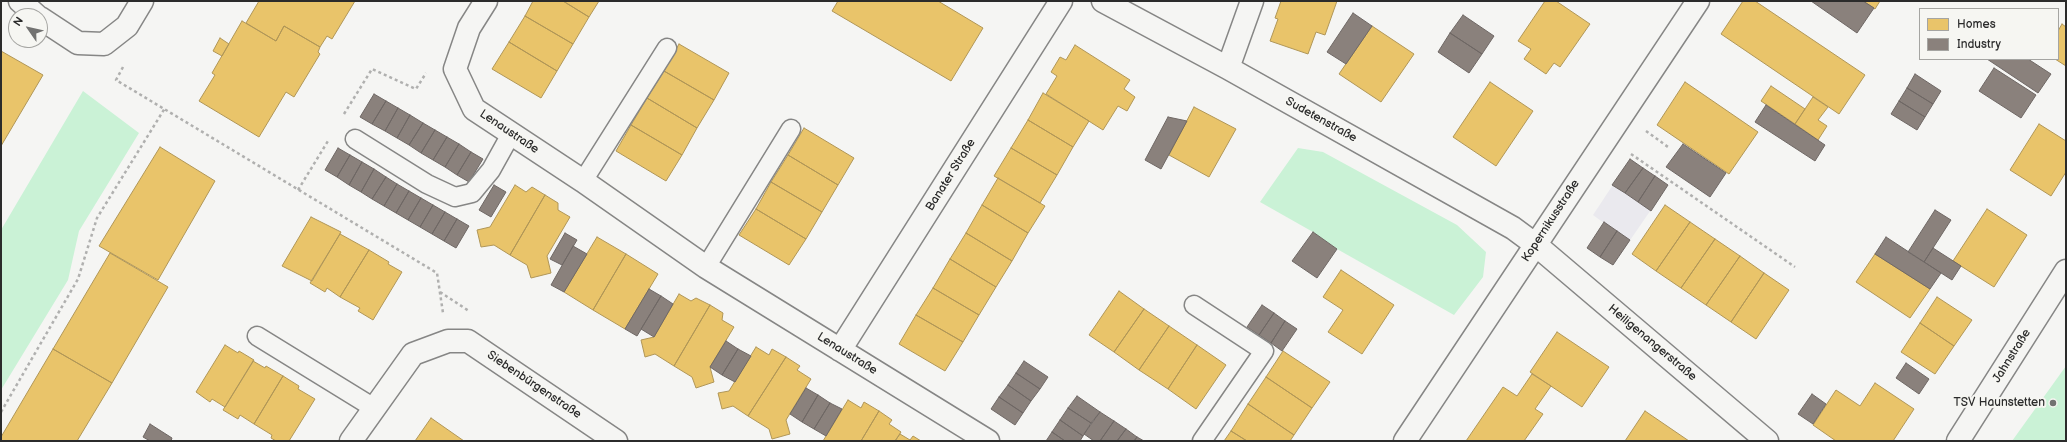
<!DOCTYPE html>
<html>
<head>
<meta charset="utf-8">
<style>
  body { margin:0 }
  #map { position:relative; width:2067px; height:442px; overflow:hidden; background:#f5f5f3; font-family:"Balsamiq Sans",sans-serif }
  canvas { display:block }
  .frame { position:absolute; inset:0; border:2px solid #2b2b2b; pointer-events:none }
  .legend { position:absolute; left:1919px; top:8px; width:140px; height:52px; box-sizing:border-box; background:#f6f6f2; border:1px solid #a5a5a2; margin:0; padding:5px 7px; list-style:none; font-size:12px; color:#2b2b2b }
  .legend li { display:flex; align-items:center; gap:8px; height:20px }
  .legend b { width:20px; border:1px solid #a5a5a2 }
  .north { position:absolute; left:8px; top:8px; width:40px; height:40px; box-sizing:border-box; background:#f6f6f2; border:1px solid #a5a5a2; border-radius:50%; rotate:304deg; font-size:11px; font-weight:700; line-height:16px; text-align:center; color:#2b2b2b }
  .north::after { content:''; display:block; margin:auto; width:14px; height:18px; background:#727271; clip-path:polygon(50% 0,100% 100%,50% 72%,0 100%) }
</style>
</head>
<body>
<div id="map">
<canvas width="2067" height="442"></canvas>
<div class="frame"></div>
<ul class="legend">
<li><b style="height:11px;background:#e9c46a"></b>Homes</li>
<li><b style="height:11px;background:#8a817c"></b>Industry</li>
</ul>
<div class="north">N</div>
</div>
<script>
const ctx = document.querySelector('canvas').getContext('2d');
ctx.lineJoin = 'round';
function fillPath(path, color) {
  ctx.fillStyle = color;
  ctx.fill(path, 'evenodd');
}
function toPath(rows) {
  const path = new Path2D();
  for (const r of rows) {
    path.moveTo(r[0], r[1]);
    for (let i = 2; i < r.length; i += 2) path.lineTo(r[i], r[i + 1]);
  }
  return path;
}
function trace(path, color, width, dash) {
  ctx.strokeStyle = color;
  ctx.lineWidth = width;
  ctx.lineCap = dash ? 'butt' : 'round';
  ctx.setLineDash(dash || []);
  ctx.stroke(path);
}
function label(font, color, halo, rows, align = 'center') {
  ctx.font = font + ' "Balsamiq Sans",sans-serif';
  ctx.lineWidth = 4;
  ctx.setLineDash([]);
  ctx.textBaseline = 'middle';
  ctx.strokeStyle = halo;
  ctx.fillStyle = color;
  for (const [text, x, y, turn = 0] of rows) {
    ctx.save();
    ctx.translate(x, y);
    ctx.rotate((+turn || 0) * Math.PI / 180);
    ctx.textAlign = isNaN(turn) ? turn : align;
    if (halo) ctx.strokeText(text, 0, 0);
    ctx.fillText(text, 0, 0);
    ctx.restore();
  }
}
fillPath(toPath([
  [1630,159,1668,185,1613,265,1587,248,1604,223,1593,215]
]), '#eae9ee');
fillPath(toPath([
  [83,91,139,133,79,231,68,280,1,390,1,230],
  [1298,148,1323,152,1457,225,1486,252,1483,277,1454,315,1337,249,1313,232,1260,202],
  [2066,366,2066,441,2012,441]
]), '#caf2d6');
const homes = toPath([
  [259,1,355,1,332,39,327,36,320,47,284,26,276,41,246,23,259,1],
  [533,1,563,1,589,17,573,44,525,16,533,1],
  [563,1,599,1,589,17,563,1],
  [838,1,938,1,983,28,951,81,832,11,838,1],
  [1281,1,1337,1,1325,35,1316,32,1308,54,1270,41,1278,19,1275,18,1281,1],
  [1545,1,1556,1,1590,24,1560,67,1554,63,1546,74,1524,59,1531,49,1518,41,1545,1],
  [1743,1,1755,1,1865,75,1839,114,1721,34,1743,1],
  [1863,1,1880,1,1875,9,1863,1],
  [525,16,573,44,557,71,509,42,525,16],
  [242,21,276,41,284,26,320,47,318,52,320,54,294,97,286,92,259,137,199,101,215,75,212,73,242,21],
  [2062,24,2066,27,2066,66,2055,59,2058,59,2058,31,2062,24],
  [1372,26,1414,54,1381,102,1339,74,1372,26],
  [220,38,229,44,222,56,213,51,220,38],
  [509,42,557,71,541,98,492,69,509,42],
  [679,44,729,73,714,100,664,71,679,44],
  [1075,45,1130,80,1124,89,1135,97,1127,111,1118,106,1103,130,1046,94,1057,76,1051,72,1060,57,1066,60,1075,45],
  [1,51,43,75,1,146,1,51],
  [664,71,714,100,697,128,647,98,664,71],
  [1490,82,1533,111,1496,166,1453,137,1490,82],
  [1685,82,1758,132,1729,174,1657,125,1685,82],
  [1771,86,1805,109,1795,124,1761,101,1771,86],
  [1043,93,1089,121,1073,147,1028,120,1043,93],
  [1813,97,1828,107,1818,120,1827,126,1818,140,1795,124,1813,97],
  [647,98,697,128,682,155,631,125,647,98],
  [1194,107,1236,129,1209,177,1169,155,1194,107],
  [1028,120,1073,147,1057,175,1011,148,1028,120],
  [2039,124,2066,141,2066,172,2051,196,2010,170,2039,124],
  [631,125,682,155,666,181,616,151,631,125],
  [804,128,854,158,838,185,788,155,804,128],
  [160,147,215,181,158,280,99,246,160,147],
  [1011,148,1057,175,1040,203,994,176,1011,148],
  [788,155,838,185,822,212,771,182,788,155],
  [998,178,1045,206,1028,233,982,205,998,178],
  [771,182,822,212,806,239,756,209,771,182],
  [515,185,526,192,532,187,545,195,510,255,494,245,481,247,477,230,490,227,515,185],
  [545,195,558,203,558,210,570,217,547,256,551,273,531,278,527,265,510,255,545,195],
  [982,205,1028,233,1012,261,966,233,982,205],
  [1665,205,1690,222,1656,271,1632,254,1665,205],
  [756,209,806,239,789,265,739,235,756,209],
  [1987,209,2027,235,1994,287,1953,261,1987,209],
  [311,217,341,232,312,281,282,266,311,217],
  [1690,222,1715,239,1681,288,1656,271,1690,222],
  [966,233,1012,261,996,287,950,259,966,233],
  [340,234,369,250,340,297,327,288,325,292,310,283,340,234],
  [597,237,626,254,593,310,564,292,597,237],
  [1715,239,1740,256,1706,305,1681,288,1715,239],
  [369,250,389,262,388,264,402,272,373,320,358,311,360,308,340,297,369,250],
  [110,253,168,287,112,383,53,349,110,253],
  [626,254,658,274,625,329,593,310,626,254],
  [1875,254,1930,289,1910,318,1856,282,1875,254],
  [1740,256,1764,273,1731,322,1706,305,1740,256],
  [950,259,996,287,979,315,933,288,950,259],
  [1341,270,1394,305,1362,354,1328,332,1343,310,1323,297,1341,270],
  [1764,273,1789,290,1756,339,1731,322,1764,273],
  [933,288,979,315,963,342,916,315,933,288],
  [1119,291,1144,309,1114,352,1089,335,1119,291],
  [679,294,691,301,696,298,710,305,674,366,655,354,645,357,641,340,654,337,679,294],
  [1937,297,1972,320,1954,346,1920,323,1937,297],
  [710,305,723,313,722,320,734,327,710,367,714,382,696,388,692,377,674,366,710,305],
  [1144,309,1169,326,1139,370,1114,352,1144,309],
  [916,315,963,342,945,371,899,344,916,315],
  [1920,323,1954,346,1935,374,1901,352,1920,323],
  [1169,326,1197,345,1168,389,1139,370,1169,326],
  [1557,332,1609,367,1582,407,1530,372,1557,332],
  [225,345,238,353,239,351,254,360,225,407,212,399,210,402,196,392,225,345],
  [1197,345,1226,365,1196,409,1168,389,1197,345],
  [756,347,769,355,772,349,786,357,748,416,733,406,722,409,718,393,729,391,756,347],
  [53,349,112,383,77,441,1,441,1,437,53,349],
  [1283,351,1330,382,1312,408,1266,377,1283,351],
  [786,357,800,366,797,370,811,379,786,420,790,434,772,439,769,429,748,416,786,357],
  [253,361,265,368,266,366,283,376,254,424,240,415,238,419,223,410,253,361],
  [1532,374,1551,386,1535,409,1543,414,1524,441,1466,441,1503,387,1517,396,1532,374],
  [283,376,299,386,298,389,315,399,289,441,276,441,271,438,272,435,254,424,283,376],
  [1266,377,1312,408,1294,435,1248,404,1266,377],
  [1875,383,1914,409,1893,441,1836,441,1813,425,1836,390,1860,406,1875,383],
  [848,400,861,408,864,402,879,411,861,441,823,441,848,400],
  [1248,404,1294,435,1290,441,1247,441,1231,431,1248,404],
  [879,411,892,420,889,424,901,432,895,441,861,441,879,411],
  [1645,411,1689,441,1625,441,1645,411],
  [431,418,464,441,415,441,431,418],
  [1231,431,1247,441,1224,441,1231,431],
  [900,434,910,440,913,436,921,441,895,441,900,434]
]);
fillPath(homes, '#e9c46a');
trace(homes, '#b09657', 1);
const industry = toPath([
  [1811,1,1863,1,1874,8,1857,33,1811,1],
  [1353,13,1372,26,1346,64,1327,52,1353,13],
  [1463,15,1494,36,1482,54,1450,33,1463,15],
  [1450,33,1482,54,1469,73,1438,52,1450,33],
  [1987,59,2028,59,2051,74,2038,93,1987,59],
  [1994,68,2036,95,2021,118,1979,91,1994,68],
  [1915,74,1941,91,1933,104,1907,88,1915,74],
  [1907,88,1933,104,1925,117,1899,101,1907,88],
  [374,94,386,101,372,124,360,117,374,94],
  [386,101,398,108,385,131,372,124,386,101],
  [1899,101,1925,117,1917,130,1891,114,1899,101],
  [1766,105,1825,145,1815,161,1755,122,1766,105],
  [398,108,410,115,397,138,385,131,398,108],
  [410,115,423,123,409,145,397,138,410,115],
  [1168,117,1187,121,1161,169,1145,160,1168,117],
  [423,123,435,130,421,153,409,145,423,123],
  [435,130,447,137,433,160,421,153,435,130],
  [447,137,459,144,445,167,433,160,447,137],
  [459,144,471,152,457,175,445,167,459,144],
  [1683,144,1726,173,1710,197,1666,167,1683,144],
  [338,148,350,155,337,177,325,170,338,148],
  [471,152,483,159,469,182,457,175,471,152],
  [350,155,362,162,349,185,337,177,350,155],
  [1630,159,1643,168,1625,193,1612,185,1630,159],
  [362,162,374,169,361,192,349,185,362,162],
  [1643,168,1655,176,1638,202,1625,193,1643,168],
  [374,169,386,177,372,199,361,192,374,169],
  [1655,176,1668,185,1651,211,1638,202,1655,176],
  [386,177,397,184,384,206,372,199,386,177],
  [397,184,409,191,396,213,384,206,397,184],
  [494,185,506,192,491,217,479,210,494,185],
  [409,191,421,198,408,220,396,213,409,191],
  [421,198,433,205,420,227,408,220,421,198],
  [433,205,445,212,432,234,420,227,433,205],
  [1935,210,1951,220,1924,262,1908,252,1935,210],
  [445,212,457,219,444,241,432,234,445,212],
  [457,219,469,226,456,248,444,241,457,219],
  [1604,222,1617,231,1600,257,1587,248,1604,222],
  [1617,231,1630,240,1613,265,1600,257,1617,231],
  [1313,232,1337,249,1317,278,1292,261,1313,232],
  [565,233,577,240,562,265,550,259,565,233],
  [1886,237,1941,273,1930,289,1875,254,1886,237],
  [573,246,587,254,564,292,551,285,573,246],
  [1933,248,1961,266,1952,280,1924,262,1933,248],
  [649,289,661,296,637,336,625,329,649,289],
  [661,296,673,304,654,337,641,329,661,296],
  [1262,305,1274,313,1259,335,1247,327,1262,305],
  [1274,313,1285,321,1271,343,1259,335,1274,313],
  [1285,321,1297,329,1282,351,1271,343,1285,321],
  [726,341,738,349,722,375,710,367,726,341],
  [738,349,751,356,735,382,722,375,738,349],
  [1024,361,1048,377,1040,389,1016,373,1024,361],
  [1906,363,1929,379,1919,394,1896,378,1906,363],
  [1016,373,1040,389,1031,401,1008,385,1016,373],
  [1008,385,1031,401,1023,413,999,397,1008,385],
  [806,388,818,395,802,422,790,414,806,388],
  [1812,394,1826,404,1813,424,1798,414,1812,394],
  [818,395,830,403,814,429,802,422,818,395],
  [1077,396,1100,412,1091,423,1068,408,1077,396],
  [999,397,1023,413,1015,425,991,409,999,397],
  [830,403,842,409,826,436,814,429,830,403],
  [1068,408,1091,423,1083,436,1060,420,1068,408],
  [1100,412,1114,421,1100,441,1094,441,1084,434,1100,412],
  [1060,420,1083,436,1080,441,1065,441,1052,432,1060,420],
  [1114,421,1126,429,1117,441,1100,441,1114,421],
  [150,424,172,438,171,441,150,441,143,437,150,424],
  [1126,429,1137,437,1134,441,1117,441,1126,429],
  [1052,432,1065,441,1046,441,1052,432],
  [1137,437,1144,441,1134,441,1137,437]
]);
fillPath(industry, '#8a817c');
trace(industry, '#6e6764', 1);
const service = toPath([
  [355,139,427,184,455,197,472,193,491,170,511,134],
  [583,181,667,48],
  [706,267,791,129],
  [1194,305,1264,351,1202,441],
  [257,336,374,408]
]);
const minor = toPath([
  [20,1,37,16],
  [486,1,469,28,455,69,474,109,583,181,706,267,988,441],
  [1103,1,1228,68,1513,228,1536,245,1767,441],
  [40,18,78,43,104,44,127,26,142,1],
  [1228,68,1252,1],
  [840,350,1061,1],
  [351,441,413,354,448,341,468,341,616,441],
  [1405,441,1698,1],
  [1958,441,2066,271]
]);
trace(service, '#868685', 21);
trace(minor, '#868685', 25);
trace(toPath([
  [123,67,116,80,437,273,443,313],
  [344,114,372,69,416,89,426,73],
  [1646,131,1668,147],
  [1631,154,1795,267],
  [298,190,328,141],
  [440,292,469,311],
  [1,412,78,279,97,218,165,108]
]), '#b0b0af', 2.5, [3, 3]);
trace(service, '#f5f5f3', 18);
trace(minor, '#f5f5f3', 22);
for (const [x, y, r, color] of [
  [2053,403,4,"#727271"]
]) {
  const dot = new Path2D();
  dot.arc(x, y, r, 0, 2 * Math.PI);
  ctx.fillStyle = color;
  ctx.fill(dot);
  trace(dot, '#f6f6f2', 1.5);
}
label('12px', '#2b2b2b', '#f6f6f2', [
  ["Sudetenstraße",1321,120,29],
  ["Lenaustraße",509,132,34],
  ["Banater Straße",951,175,-58],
  ["Kopernikusstraße",1551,221,-57],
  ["Heiligenangerstraße",1652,343,40],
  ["Lenaustraße",847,354,32],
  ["Jahnstraße",2012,356,-58],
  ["Siebenbürgenstraße",534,385,34]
]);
label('12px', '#2b2b2b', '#f6f6f2', [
  ["TSV Haunstetten",2045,403]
], 'right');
</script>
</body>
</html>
